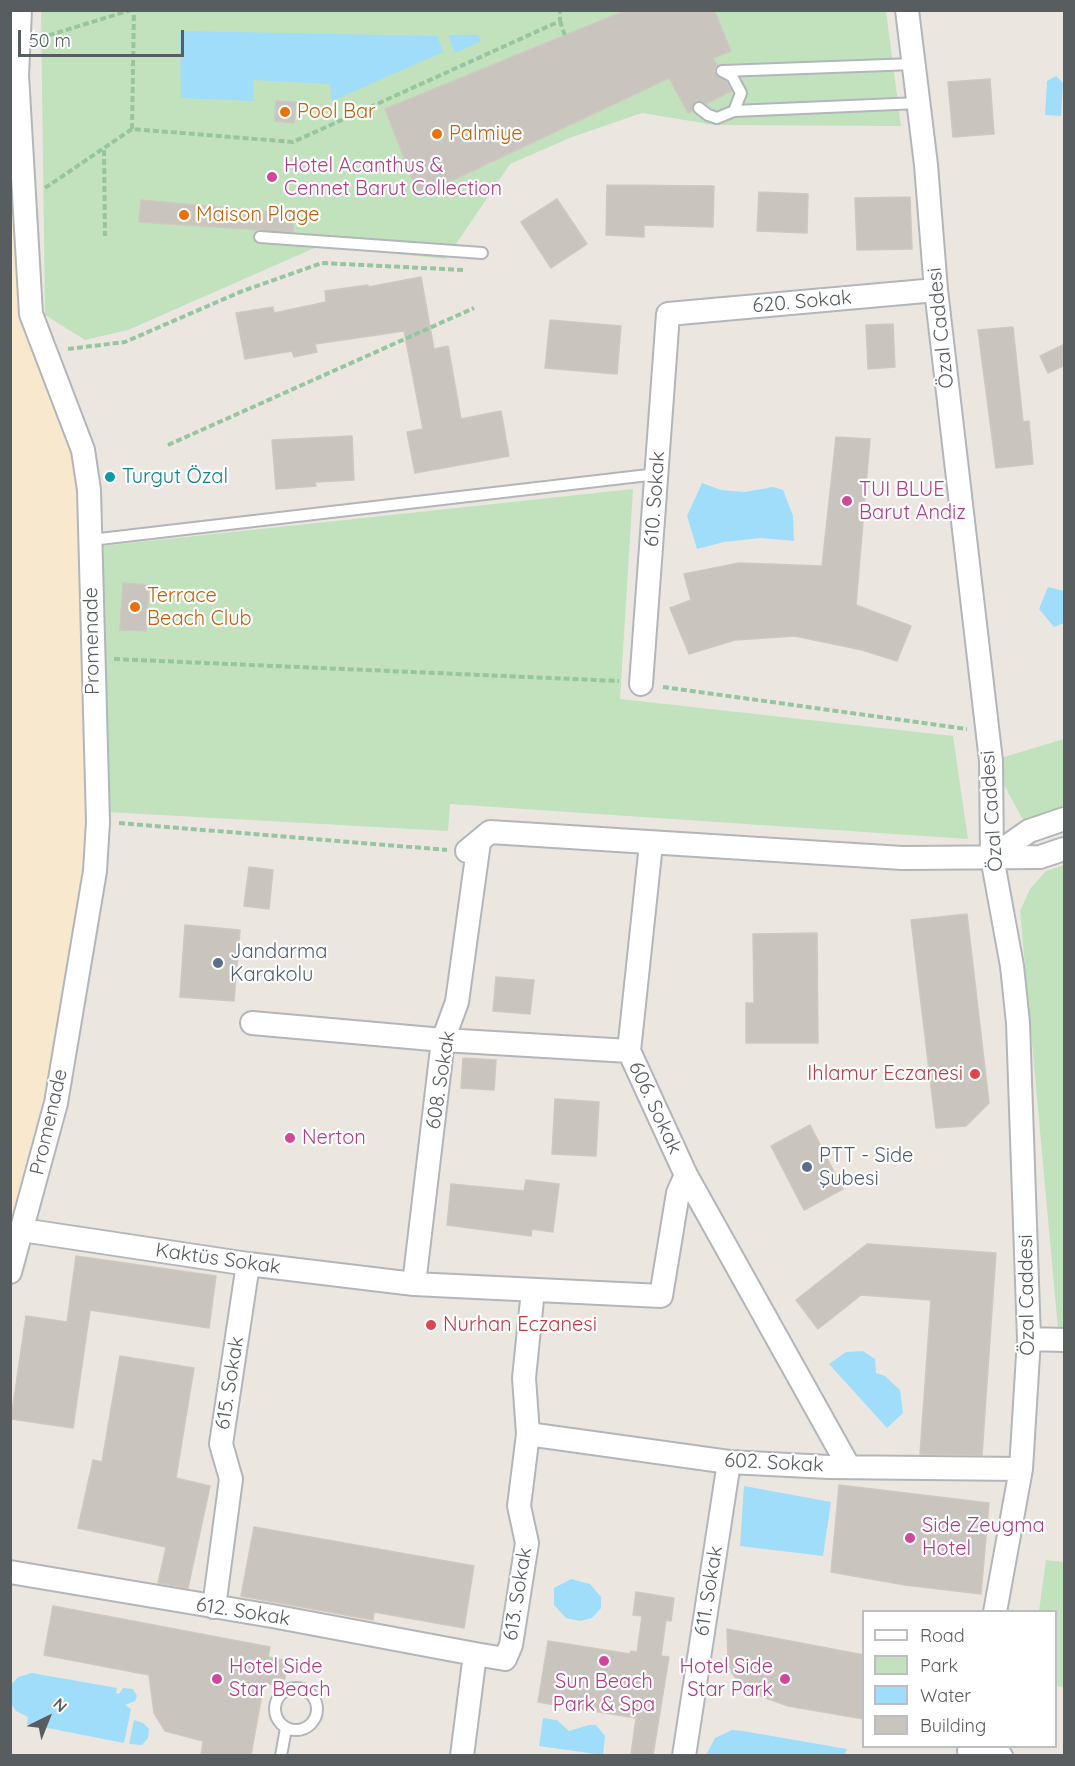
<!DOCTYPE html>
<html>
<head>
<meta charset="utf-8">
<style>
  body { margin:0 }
  #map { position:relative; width:1075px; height:1766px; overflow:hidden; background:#ebe7e0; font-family:Quicksand,sans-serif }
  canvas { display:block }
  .frame { position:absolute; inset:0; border:12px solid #585d60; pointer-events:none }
  .legend { position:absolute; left:862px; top:1610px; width:195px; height:138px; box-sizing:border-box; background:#fff; border:2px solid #bcbebf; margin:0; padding:8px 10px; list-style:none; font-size:18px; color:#585d60 }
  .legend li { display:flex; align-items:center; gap:12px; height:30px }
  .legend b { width:30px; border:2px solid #bcbebf }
  .north { position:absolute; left:18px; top:1688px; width:60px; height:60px; -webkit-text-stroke:4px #fff; paint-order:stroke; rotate:43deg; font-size:16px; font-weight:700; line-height:24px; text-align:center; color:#585d60 }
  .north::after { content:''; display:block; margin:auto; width:21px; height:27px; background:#585d60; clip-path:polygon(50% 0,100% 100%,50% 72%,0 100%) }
  .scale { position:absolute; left:18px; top:30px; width:166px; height:27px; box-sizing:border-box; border:3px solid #585d60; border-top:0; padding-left:8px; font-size:18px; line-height:21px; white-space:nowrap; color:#585d60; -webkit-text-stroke:4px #fff; paint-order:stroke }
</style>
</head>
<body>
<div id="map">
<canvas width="1075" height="1766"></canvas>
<div class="frame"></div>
<ul class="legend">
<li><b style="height:8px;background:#fff"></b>Road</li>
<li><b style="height:16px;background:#c1e2bd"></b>Park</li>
<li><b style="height:16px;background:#a0ddfa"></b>Water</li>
<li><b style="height:16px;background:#c9c4be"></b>Building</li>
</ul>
<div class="north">N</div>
<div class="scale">50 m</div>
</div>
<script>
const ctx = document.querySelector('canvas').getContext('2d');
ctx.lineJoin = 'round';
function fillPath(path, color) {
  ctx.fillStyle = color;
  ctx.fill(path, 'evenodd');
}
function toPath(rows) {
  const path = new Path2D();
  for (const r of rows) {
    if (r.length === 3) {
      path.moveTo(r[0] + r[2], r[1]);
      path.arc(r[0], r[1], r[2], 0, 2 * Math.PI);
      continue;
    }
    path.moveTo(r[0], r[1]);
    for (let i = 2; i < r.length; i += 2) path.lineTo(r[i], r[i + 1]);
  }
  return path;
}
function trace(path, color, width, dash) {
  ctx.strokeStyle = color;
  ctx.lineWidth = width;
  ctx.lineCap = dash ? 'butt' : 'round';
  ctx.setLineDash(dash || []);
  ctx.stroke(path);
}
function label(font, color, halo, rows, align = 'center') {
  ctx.font = font + ' Quicksand,sans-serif';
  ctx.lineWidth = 4.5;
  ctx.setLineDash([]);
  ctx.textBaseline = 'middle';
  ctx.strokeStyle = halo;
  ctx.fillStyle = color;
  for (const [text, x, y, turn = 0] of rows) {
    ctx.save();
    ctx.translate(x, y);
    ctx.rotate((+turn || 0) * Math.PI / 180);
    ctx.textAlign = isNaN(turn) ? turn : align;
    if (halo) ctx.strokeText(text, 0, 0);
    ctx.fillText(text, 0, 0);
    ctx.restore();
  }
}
fillPath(toPath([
  [41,10,886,11,901,126,715,125,642,113,572,137,510,164,446,259,319,246,128,330,85,340,45,315],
  [633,489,620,699,953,736,968,839,450,804,448,831,107,812,102,546],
  [1064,739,1064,819,1029,831,991,761],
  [1064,865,1064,1329,1058,1329,1020,911,1030,889,1046,871],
  [1046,1560,1064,1562,1064,1687,1056,1686,1056,1612,1039,1611]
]), '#c1e2bd');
fillPath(toPath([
  [10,11,31,314,83,450,95,871,11,1272]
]), '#f8e9ce');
fillPath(toPath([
  [180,31,437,36,443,52,332,101,330,84,253,80,254,101,181,98],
  [448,35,478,35,481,41,455,53],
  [1056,76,1063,83,1061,116,1045,115,1047,81],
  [702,483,721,490,745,492,773,487,783,490,793,516,794,541,761,538,724,542,697,549,687,516],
  [1048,587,1064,591,1064,623,1054,627,1039,609],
  [863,1351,875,1359,876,1373,885,1376,900,1390,903,1413,887,1428,829,1364,846,1352],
  [744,1486,831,1502,823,1556,740,1546],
  [571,1579,590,1584,601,1597,601,1608,592,1618,580,1621,566,1618,554,1605,554,1588],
  [32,1673,117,1688,116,1693,119,1694,123,1688,133,1689,137,1696,135,1701,125,1705,131,1709,124,1743,27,1724,28,1717,16,1711,11,1704,11,1685,18,1677],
  [543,1718,557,1720,569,1731,589,1725,596,1725,605,1736,603,1755,539,1746],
  [134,1720,143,1723,149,1729,148,1738,142,1745,129,1744],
  [732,1730,743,1731,847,1749,844,1756,706,1755,715,1738]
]), '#a0ddfa');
const building = toPath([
  [627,10,714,10,731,51,713,58,717,65,715,72,726,81,731,91,706,104,696,101,692,111,688,113,669,78,419,196,385,109,627,10],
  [990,79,994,134,953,137,948,82,990,79],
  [276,101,296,102,294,123,275,121,276,101],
  [607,185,714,186,713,227,644,225,644,237,606,235,607,185],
  [759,192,808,194,807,233,757,231,759,192],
  [910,197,912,249,857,250,855,198,910,197],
  [557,199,587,244,551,268,521,222,557,199],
  [141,200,294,214,293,232,139,222,141,200],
  [421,277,434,349,448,346,461,419,501,411,509,456,415,473,407,432,423,429,404,331,315,344,317,352,294,357,292,351,245,359,236,313,273,307,274,313,326,302,325,291,368,285,368,287,421,277],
  [550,320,621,326,617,374,545,368,550,320],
  [893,324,895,367,868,369,866,325,893,324],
  [1013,327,1023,422,1029,421,1033,464,996,468,978,330,1013,327],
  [1065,344,1065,365,1048,373,1040,356,1065,344],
  [352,436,354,480,315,482,316,486,276,489,272,440,352,436],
  [836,437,870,439,856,605,911,626,897,661,862,650,795,636,735,640,689,654,670,608,691,600,684,574,739,563,822,566,836,437],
  [123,583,149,585,146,631,120,630,123,583],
  [249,867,273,870,269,909,244,906,249,867],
  [967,914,989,1103,966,1126,936,1128,911,920,967,914],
  [185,925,240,930,234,1001,180,997,185,925],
  [817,933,818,1043,746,1043,746,1003,754,1003,753,934,817,933],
  [496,977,534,980,530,1014,493,1011,496,977],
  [463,1058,496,1060,494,1090,461,1088,463,1058],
  [555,1099,599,1102,596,1156,552,1154,555,1099],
  [810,1125,843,1189,804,1210,771,1146,810,1125],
  [526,1180,559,1184,553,1232,532,1229,531,1236,447,1225,451,1184,524,1191,526,1180],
  [867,1244,996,1253,982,1455,920,1454,931,1300,861,1295,818,1329,796,1300,867,1244],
  [76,1256,216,1276,209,1328,90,1310,73,1428,11,1419,26,1316,67,1322,76,1256],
  [120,1356,194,1368,176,1478,210,1486,188,1588,158,1583,166,1547,78,1528,93,1460,102,1462,120,1356],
  [839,1485,989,1503,981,1594,905,1585,831,1572,839,1485],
  [254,1527,474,1566,464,1628,374,1612,373,1620,241,1596,254,1527],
  [636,1592,674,1598,671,1621,666,1620,661,1656,669,1657,653,1755,631,1755,636,1718,538,1702,548,1641,630,1654,631,1651,637,1652,642,1616,633,1615,636,1592],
  [53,1606,270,1647,268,1657,288,1661,283,1686,264,1683,251,1755,201,1755,203,1741,165,1731,154,1713,149,1675,44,1655,53,1606],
  [727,1629,864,1655,864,1719,788,1706,752,1693,740,1684,732,1673,728,1661,727,1629]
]);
fillPath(building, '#c9c4be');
trace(building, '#cfc8be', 1.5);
const lane = toPath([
  [723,71,914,64],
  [699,108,708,115,717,118,734,111,741,93,732,76,722,71],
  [734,111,919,103],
  [260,237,482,253],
  [91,540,657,474],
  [296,1709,21],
  [281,1756,286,1728]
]);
const street = toPath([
  [907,10,926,165,936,290,991,761,992,857,1012,966,1018,1023,1029,1339,1021,1469,995,1612],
  [641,684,668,314,936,290],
  [467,851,490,832,902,858,1040,857,1064,849],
  [992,857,1029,831,1064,819],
  [252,1023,443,1040,629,1051],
  [686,1175,849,1467],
  [22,1230,248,1264,414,1284,661,1296,678,1193,686,1175,629,1051,651,844],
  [10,1272,56,1103,95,871,98,822,89,490,83,450,31,314,17,75,20,10],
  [414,1284,443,1040,457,1002,479,842],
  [1029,1339,1064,1340],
  [528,1434,729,1462,829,1467,1021,1469],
  [10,1572,272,1616,475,1654],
  [214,1607,231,1479,221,1444,248,1264],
  [969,1751,1001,1756],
  [462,1756,475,1654,505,1659,511,1645,527,1543,519,1506,528,1434,524,1378,533,1290],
  [684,1756,729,1462]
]);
trace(lane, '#b2b6ba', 14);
trace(street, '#b2b6ba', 26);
trace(toPath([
  [560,21,565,36],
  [40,38,131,10],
  [132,129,134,10],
  [104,150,105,236],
  [45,188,132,129,293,142,560,21,560,10],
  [68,349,125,342,240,292,322,263,464,270],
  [168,445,474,308],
  [114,659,619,681],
  [663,687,967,729],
  [119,823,447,850]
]), '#97c59f', 4, [6, 3]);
trace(lane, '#fff', 10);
trace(street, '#fff', 22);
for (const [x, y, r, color] of [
  [285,112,6,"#e8710a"],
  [437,134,6,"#e8710a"],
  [272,177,6,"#d1479c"],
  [184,215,6,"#e8710a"],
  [110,477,6,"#0f9aa8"],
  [847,501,6,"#d1479c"],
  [135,607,6,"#e8710a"],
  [218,963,6,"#5c6f8a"],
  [975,1074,6,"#e0444e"],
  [290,1138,6,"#d1479c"],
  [807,1167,6,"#5c6f8a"],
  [431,1325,6,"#e0444e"],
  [910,1538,6,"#d1479c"],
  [604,1661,6,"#d1479c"],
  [217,1679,6,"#d1479c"],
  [785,1679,6,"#d1479c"]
]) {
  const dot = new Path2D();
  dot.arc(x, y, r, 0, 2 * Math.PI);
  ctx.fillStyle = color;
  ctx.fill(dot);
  trace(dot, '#fff', 2);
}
label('20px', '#c56008', '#fff', [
  ["Pool Bar",297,112],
  ["Palmiye",449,134],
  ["Maison Plage",196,215],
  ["Terrace",147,596],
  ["Beach Club",147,619]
], 'left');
label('20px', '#b23c85', '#fff', [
  ["Hotel Acanthus &",284,166],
  ["Cennet Barut Collection",284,189],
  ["TUI BLUE",859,490],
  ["Barut Andiz",859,513],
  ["Nerton",302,1138],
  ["Side Zeugma",922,1526],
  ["Hotel",922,1549],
  ["Hotel Side",229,1667],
  ["Star Beach",229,1690],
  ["Hotel Side",773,1667,"right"],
  ["Star Park",773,1690,"right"],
  ["Sun Beach",604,1682,"center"],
  ["Park & Spa",604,1705,"center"]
], 'left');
label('20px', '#585d60', '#fff', [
  ["620. Sokak",802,302,-5],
  ["Özal Caddesi",941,328,-96],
  ["610. Sokak",655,499,-86],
  ["Promenade",92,641,-91],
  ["Özal Caddesi",992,811,-94],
  ["608. Sokak",441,1080,-81],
  ["606. Sokak",655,1108,65],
  ["Promenade",49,1122,-77],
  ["Kaktüs Sokak",218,1259,8],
  ["Özal Caddesi",1027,1295,-91],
  ["615. Sokak",230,1383,-81],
  ["602. Sokak",774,1463,3],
  ["611. Sokak",709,1591,-81],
  ["613. Sokak",518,1594,-81],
  ["612. Sokak",243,1612,9]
]);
label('20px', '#0d838f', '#fff', [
  ["Turgut Özal",122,477]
], 'left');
label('20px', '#4e5e75', '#fff', [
  ["Jandarma",230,952],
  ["Karakolu",230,975],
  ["PTT - Side",819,1156],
  ["Şubesi",819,1179]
], 'left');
label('20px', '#be3a42', '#fff', [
  ["Ihlamur Eczanesi",963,1074],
  ["Nurhan Eczanesi",443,1325,"left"]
], 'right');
</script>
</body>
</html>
